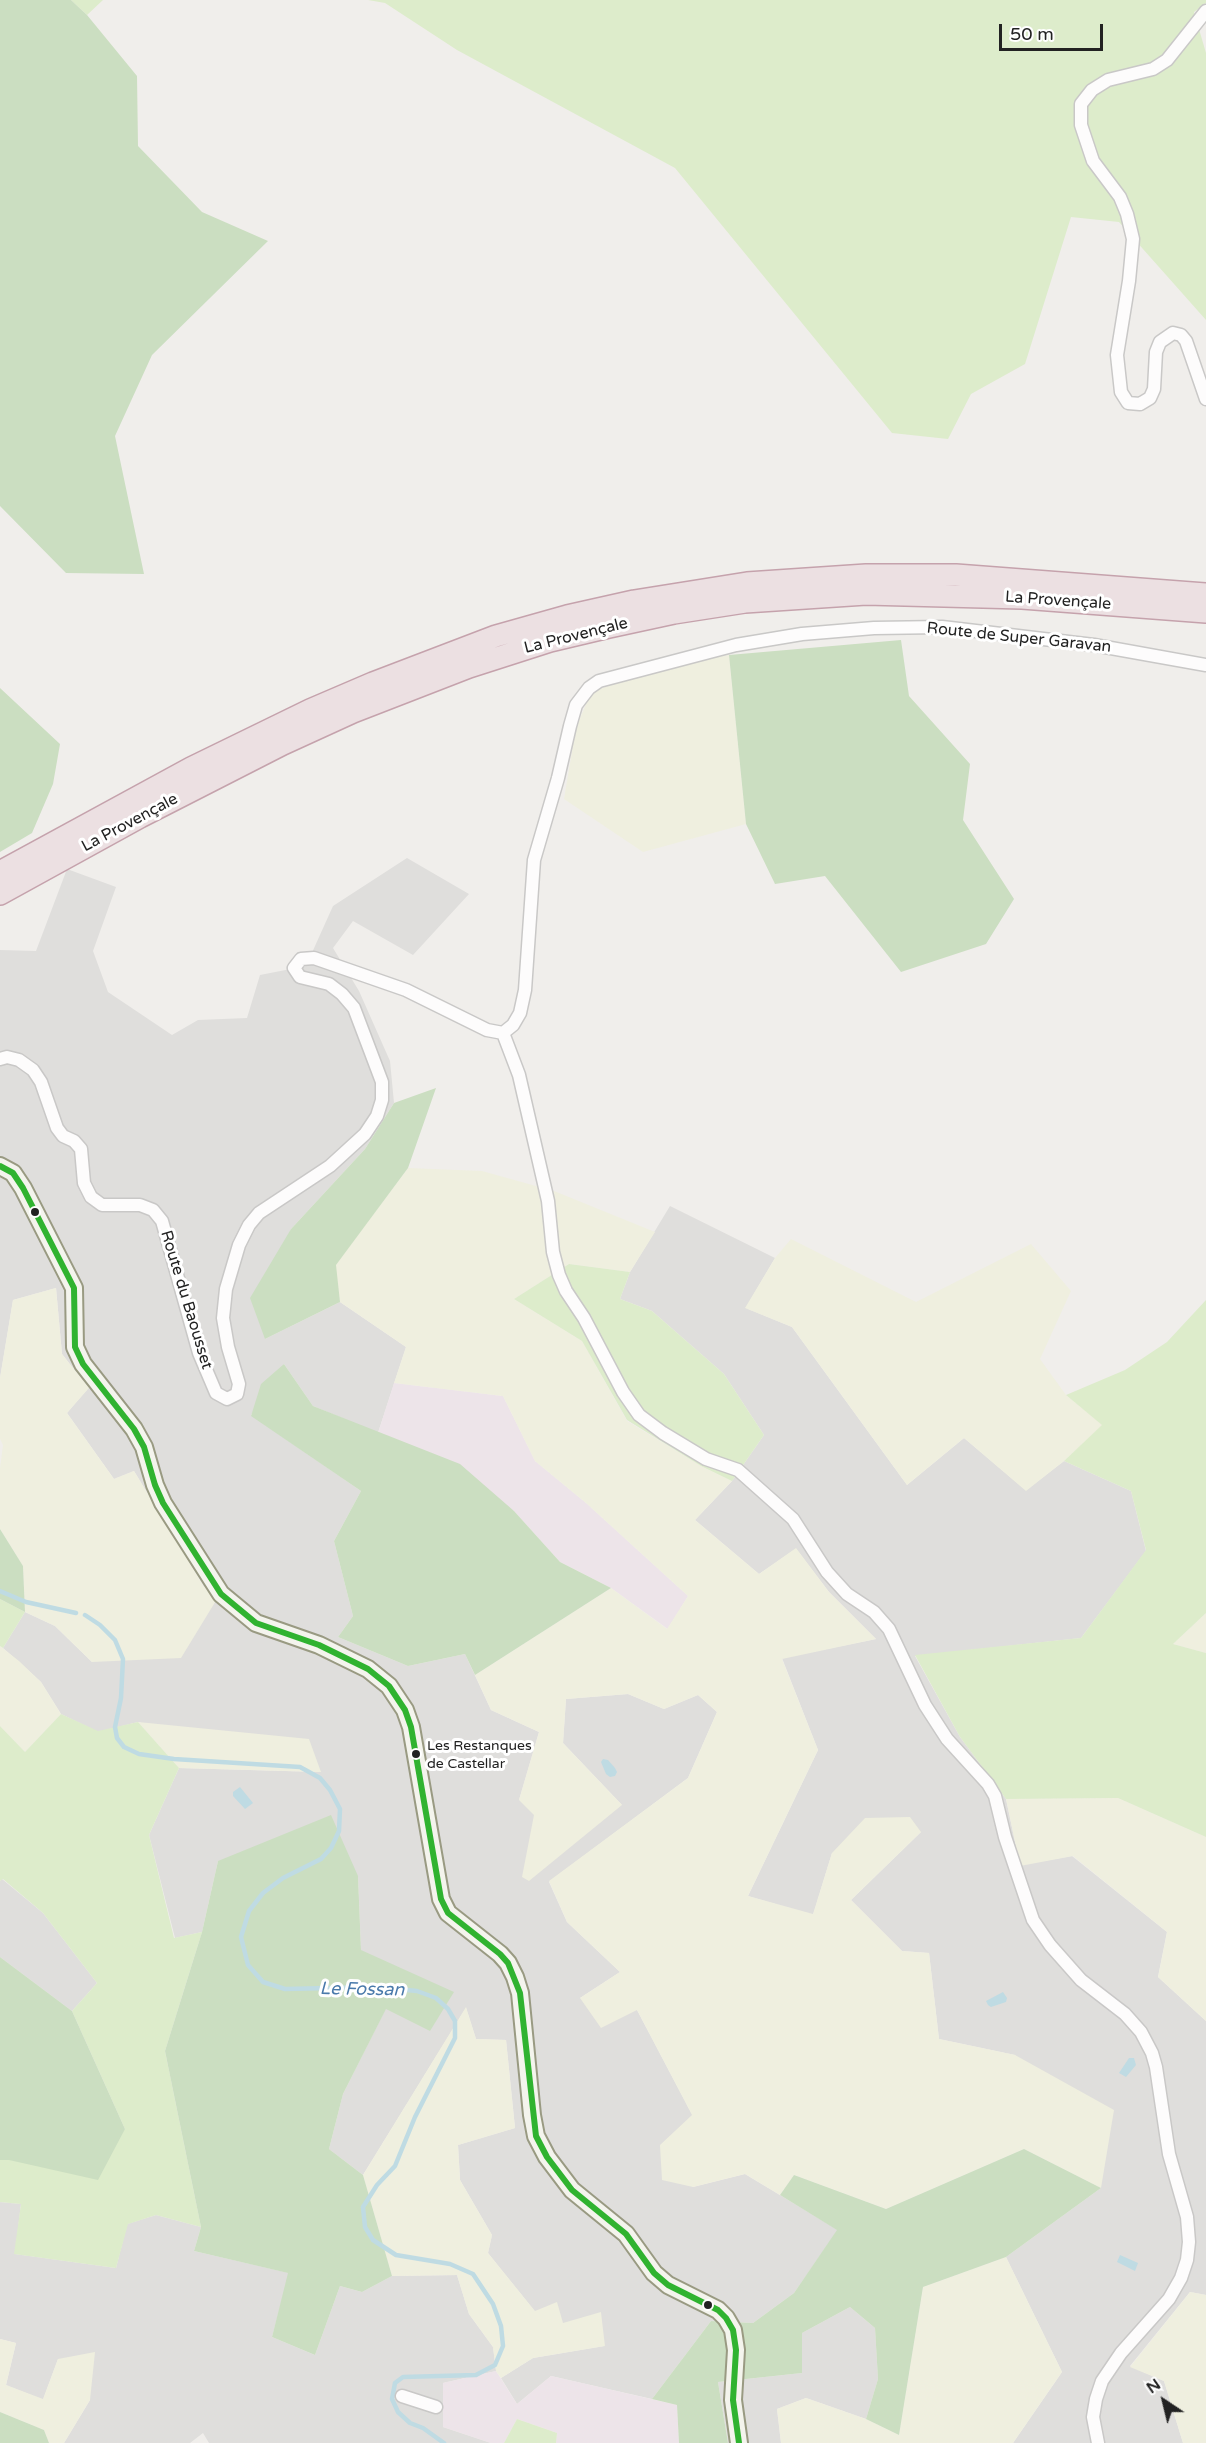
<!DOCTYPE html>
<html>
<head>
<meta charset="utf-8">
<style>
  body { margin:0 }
  #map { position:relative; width:1206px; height:2443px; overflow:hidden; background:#f0eeeb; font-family:"Varela Round",sans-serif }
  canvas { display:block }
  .north { position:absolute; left:1134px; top:2371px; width:60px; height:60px; -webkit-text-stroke:4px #fff; paint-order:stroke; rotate:325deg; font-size:16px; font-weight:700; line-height:24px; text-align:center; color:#222 }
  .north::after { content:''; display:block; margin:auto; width:21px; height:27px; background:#222; clip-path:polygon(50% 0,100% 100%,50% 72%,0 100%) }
  .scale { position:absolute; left:999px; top:24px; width:104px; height:27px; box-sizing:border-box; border:3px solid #222; border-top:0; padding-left:8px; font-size:18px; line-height:21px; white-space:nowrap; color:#222; -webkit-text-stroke:4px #fff; paint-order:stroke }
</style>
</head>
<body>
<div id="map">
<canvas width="1206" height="2443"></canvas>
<div class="north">N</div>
<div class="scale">50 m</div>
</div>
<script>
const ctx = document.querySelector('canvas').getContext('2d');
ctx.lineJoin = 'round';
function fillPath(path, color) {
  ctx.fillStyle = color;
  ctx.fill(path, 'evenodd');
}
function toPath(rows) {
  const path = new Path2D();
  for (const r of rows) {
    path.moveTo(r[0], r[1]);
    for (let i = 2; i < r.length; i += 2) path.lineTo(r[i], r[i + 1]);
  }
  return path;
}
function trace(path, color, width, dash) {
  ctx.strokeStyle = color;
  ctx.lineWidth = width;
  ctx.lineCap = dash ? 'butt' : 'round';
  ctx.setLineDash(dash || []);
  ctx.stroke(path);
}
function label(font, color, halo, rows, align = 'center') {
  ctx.font = font + ' "Varela Round",sans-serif';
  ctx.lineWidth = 6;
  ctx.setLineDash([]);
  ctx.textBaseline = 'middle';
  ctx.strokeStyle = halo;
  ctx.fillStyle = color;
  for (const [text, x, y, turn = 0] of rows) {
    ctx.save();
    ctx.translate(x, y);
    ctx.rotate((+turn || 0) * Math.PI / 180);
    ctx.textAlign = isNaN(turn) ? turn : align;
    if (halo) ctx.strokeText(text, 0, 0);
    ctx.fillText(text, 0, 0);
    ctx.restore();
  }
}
fillPath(toPath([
  [407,858,469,894,413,955,353,921,333,948,359,991,390,1061,394,1103,365,1149,291,1229,265,1339,340,1302,406,1347,378,1433,313,1406,284,1364,251,1415,361,1491,334,1541,353,1616,338,1637,408,1666,465,1654,491,1710,539,1732,519,1800,622,1805,563,1743,566,1699,628,1694,664,1709,698,1695,717,1712,688,1778,549,1882,567,1922,620,1972,580,1998,637,2010,693,2116,661,2145,693,2187,745,2174,838,2230,794,2293,753,2323,711,2321,652,2399,551,2376,517,2404,501,2378,533,2358,604,2346,535,2312,488,2253,492,2235,460,2180,458,2145,515,2128,506,2040,476,2039,466,2008,363,2175,329,2149,343,2094,386,2008,361,1950,358,1876,218,1861,202,1932,175,1938,149,1835,179,1768,321,1772,138,1722,98,1732,61,1714,41,1682,3,1648,25,1612,55,1626,92,1662,217,1599,204,1587,134,1471,114,1479,67,1413,88,1388,62,1354,56,1288,13,1300,0,1378,0,950,36,951,67,869,116,887,93,951,108,992,172,1035,198,1020,247,1018,260,975,306,966,333,906],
  [670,1206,775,1258,746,1308,792,1327,907,1485,964,1438,1026,1490,1064,1461,1131,1491,1146,1551,1081,1638,915,1656,960,1737,1006,1799,1020,1865,1072,1856,1167,1932,1158,1977,1206,2021,1206,2295,1190,2292,1130,2366,1164,2381,1183,2443,1013,2443,1062,2372,1006,2257,1101,2188,1015,2055,939,2039,929,1953,902,1951,851,1900,921,1832,832,1853,813,1915,748,1896,818,1750,782,1658,876,1639,829,1592,796,1549,759,1574,695,1520,732,1481,764,1435,724,1374,652,1311,620,1299,630,1272],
  [2,1879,43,1913,97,1983,72,2011,0,1957,0,1881],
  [0,2202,21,2204,15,2254,116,2268,127,2224,156,2215,201,2227,194,2251,289,2273,272,2337,315,2355,340,2286,362,2292,392,2276,457,2275,469,2314,493,2347,496,2371,443,2383,443,2427,491,2443,209,2443,203,2433,190,2443,64,2443,90,2400,58,2359,43,2400,6,2385,16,2343,0,2339],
  [850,2307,875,2328,878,2379,866,2419,806,2398,777,2409,781,2443,728,2443,718,2382,802,2373,802,2333]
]), '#dfdedc');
fillPath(toPath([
  [394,1383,503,1396,535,1461,586,1503,688,1596,668,1629,611,1588,560,1562,514,1511,378,1433],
  [496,2371,517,2404,551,2376,677,2405,679,2443,556,2443,557,2433,517,2419,504,2443,491,2443,443,2427,443,2383]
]), '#ede4e9');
fillPath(toPath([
  [729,655,746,824,643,852,564,799,576,728,589,697,596,690,671,665],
  [408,1168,482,1171,554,1191,655,1232,630,1272,569,1264,514,1299,582,1341,627,1421,701,1466,732,1481,695,1520,759,1574,796,1548,829,1592,876,1639,782,1659,818,1750,748,1896,813,1914,832,1853,865,1818,910,1817,921,1832,851,1900,902,1951,929,1953,939,2039,1015,2055,1114,2110,1101,2188,1024,2149,886,2209,794,2175,780,2195,745,2174,693,2187,662,2180,660,2145,692,2115,637,2010,601,2028,580,1998,620,1972,567,1922,549,1881,688,1778,717,1712,698,1695,664,1709,628,1694,566,1699,563,1743,622,1805,529,1881,522,1877,534,1815,519,1800,539,1732,491,1710,475,1675,611,1588,667,1629,688,1596,586,1503,535,1461,503,1396,394,1383,406,1347,340,1302,335,1265],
  [791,1239,916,1302,1031,1244,1071,1291,1040,1359,1066,1395,1103,1425,1064,1461,1026,1491,964,1438,907,1485,792,1327,745,1308,775,1258],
  [56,1288,62,1354,89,1388,67,1413,114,1479,134,1471,204,1587,217,1599,181,1658,92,1662,55,1626,25,1612,23,1566,0,1529,0,1468,3,1445,0,1439,0,1378,13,1300],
  [1206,1613,1206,1653,1173,1644],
  [0,1646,19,1661,41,1682,61,1714,25,1752,0,1726],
  [138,1722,309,1739,321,1772,179,1768],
  [1118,1798,1206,1837,1206,2021,1158,1977,1167,1932,1073,1856,1020,1866,1006,1799],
  [466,2007,476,2039,506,2040,515,2128,458,2145,460,2180,492,2235,488,2253,535,2311,557,2302,563,2323,601,2312,605,2346,533,2358,501,2378,496,2371,493,2347,469,2314,457,2275,392,2276,363,2175],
  [1006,2257,1062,2372,1013,2443,781,2443,777,2409,806,2398,866,2419,899,2435,923,2287],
  [1190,2292,1206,2295,1206,2443,1183,2443,1164,2381,1130,2367],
  [0,2339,16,2343,6,2385,43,2399,58,2359,95,2352,90,2400,64,2443,49,2443,44,2430,0,2412]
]), '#efefdf');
fillPath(toPath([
  [71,0,103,0,87,15],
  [368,0,1206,0,1206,3,1194,12,1206,53,1206,320,1119,222,1071,217,1025,364,971,394,948,439,892,433,675,168,457,50,385,3],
  [569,1264,630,1272,620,1299,652,1311,724,1374,764,1435,732,1481,701,1466,627,1420,582,1341,514,1299],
  [1206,1300,1206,1613,1173,1644,1206,1653,1206,1837,1118,1798,1006,1799,960,1737,915,1655,1081,1638,1146,1550,1131,1491,1064,1461,1102,1425,1066,1395,1125,1370,1167,1342],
  [0,1599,25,1612,3,1648,0,1646],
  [61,1714,98,1731,138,1722,179,1768,149,1835,174,1938,202,1932,165,2051,201,2227,156,2215,128,2224,116,2268,14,2254,21,2204,0,2202,0,2160,9,2160,125,2129,72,2011,97,1983,43,1913,3,1879,0,1881,0,1726,25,1752],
  [517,2419,557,2433,556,2443,504,2443]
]), '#ddeccb');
fillPath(toPath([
  [0,0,71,0,87,15,137,76,138,146,202,212,268,241,152,355,115,436,144,574,66,573,0,506],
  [901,640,909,696,970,764,963,820,1014,899,986,944,901,972,825,876,775,884,746,824,729,655],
  [0,688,60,744,53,784,32,833,0,852],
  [436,1088,408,1168,336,1265,340,1302,265,1339,250,1298,291,1229,365,1149,394,1103],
  [284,1364,313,1406,460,1464,514,1511,560,1562,611,1588,475,1675,465,1654,408,1666,338,1637,353,1616,334,1541,361,1491,251,1416,261,1384],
  [0,1529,23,1566,25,1612,0,1599],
  [331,1815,358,1876,361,1950,454,1992,430,2031,386,2009,343,2094,329,2149,363,2175,392,2276,362,2292,340,2286,315,2355,272,2337,288,2273,194,2251,201,2227,165,2051,202,1932,218,1861],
  [0,1957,72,2011,125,2129,98,2180,9,2160,0,2160],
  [1024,2149,1101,2188,1006,2257,923,2287,899,2435,866,2419,878,2379,875,2328,850,2307,802,2333,802,2373,718,2382,728,2443,679,2443,677,2405,652,2399,711,2321,753,2323,794,2293,837,2230,780,2195,794,2175,886,2209],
  [0,2412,44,2430,49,2443,0,2443]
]), '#cbdec1');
fillPath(toPath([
  [603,1759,608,1760,615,1768,617,1772,615,1776,610,1777,606,1774,601,1762],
  [240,1787,253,1803,245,1809,233,1796,233,1792],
  [1003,1992,1007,1998,1006,2002,991,2007,988,2005,986,2001],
  [1129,2058,1134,2058,1136,2065,1126,2077,1119,2073],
  [1120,2255,1138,2263,1135,2271,1117,2262]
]), '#bfdbe3');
trace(toPath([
  [0,1591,26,1602,76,1613],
  [85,1615,100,1625,115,1640,123,1659,121,1698,115,1727,117,1738,124,1747,139,1754,174,1759,300,1767,320,1778,330,1790,340,1809,339,1831,331,1848,321,1859,283,1878,263,1893,249,1911,241,1937,248,1965,263,1982,285,1989,376,1987,417,1991,436,1998,448,2009,455,2021,455,2038,415,2117,395,2166,377,2185,363,2207,365,2227,373,2240,396,2255,450,2264,473,2274,493,2304,501,2326,503,2346,495,2365,476,2375,403,2377,395,2383,392,2399,398,2412,410,2423,423,2428,444,2443]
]), '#bfdbe3', 4.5);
const street = toPath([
  [1206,11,1167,60,1153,69,1108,80,1092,90,1081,104,1081,125,1093,161,1120,197,1127,214,1133,239,1129,281,1117,355,1121,392,1128,403,1140,404,1150,398,1154,389,1156,352,1160,342,1173,333,1181,335,1186,341,1206,399],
  [503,1033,519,1075,548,1201,553,1252,559,1275,566,1291,584,1318,623,1392,639,1415,663,1433,706,1459,738,1470,747,1478,793,1519,827,1572,847,1594,874,1612,889,1629,925,1705,947,1739,988,1784,995,1796,1005,1837,1033,1920,1050,1945,1081,1980,1125,2014,1141,2032,1152,2053,1156,2067,1169,2154,1187,2217,1189,2242,1187,2260,1181,2278,1169,2299,1121,2353,1102,2381,1096,2399,1093,2417,1098,2443],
  [503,1033,513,1025,520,1013,525,990,534,860,558,778,570,726,576,705,589,688,599,681,736,645,802,634,874,628,942,627,1094,645,1206,665],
  [0,1059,7,1057,19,1060,33,1070,41,1082,57,1128,63,1136,74,1141,81,1149,84,1183,91,1197,102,1205,140,1205,153,1210,162,1221,199,1353,216,1393,227,1399,237,1394,239,1384,228,1347,223,1318,226,1289,239,1245,249,1225,259,1213,330,1166,365,1134,377,1116,382,1100,382,1082,354,1008,342,994,329,984,300,977,294,968,301,959,314,958,406,990,487,1030,503,1033],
  [402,2396,436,2407]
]);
const secondary = toPath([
  [0,1166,13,1173,23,1188,74,1288,75,1347,83,1364,134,1429,144,1447,155,1485,163,1503,221,1594,256,1623,319,1645,368,1669,389,1686,405,1710,411,1727,441,1899,448,1913,500,1954,508,1963,515,1977,520,1993,532,2115,536,2136,547,2157,572,2190,626,2234,654,2273,668,2285,718,2310,726,2318,733,2330,736,2350,733,2400,739,2443]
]);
const highway = toPath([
  [0,872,191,768,310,710,373,683,496,636,567,616,634,601,747,583,866,575,956,575,1206,594],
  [0,894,140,817,283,744,353,712,469,667,550,641,609,627,674,613,745,602,866,594,1022,598,1206,612]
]);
trace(street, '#c9c8c7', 15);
trace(secondary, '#999a82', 20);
trace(highway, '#c5a2ac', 24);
trace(street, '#fdfcfc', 12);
trace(secondary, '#f4f4ed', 16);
trace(highway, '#ece0e2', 21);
trace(toPath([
  [0,1166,13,1173,23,1188,74,1288,75,1347,83,1364,134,1429,144,1447,155,1485,163,1503,221,1594,256,1623,319,1645,368,1669,389,1686,405,1710,411,1727,441,1899,448,1913,500,1954,508,1963,520,1993,536,2136,547,2157,572,2190,626,2234,654,2273,668,2285,718,2310,726,2318,733,2330,736,2350,733,2400,739,2443]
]), '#30b330', 6);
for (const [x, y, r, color] of [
  [35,1212,5,"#222"],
  [416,1754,5,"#222"],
  [708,2305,5,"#222"]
]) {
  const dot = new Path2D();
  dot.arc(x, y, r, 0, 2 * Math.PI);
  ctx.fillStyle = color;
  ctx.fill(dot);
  trace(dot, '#fff', 2);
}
label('14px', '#222', '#fff', [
  ["Les Restanques",427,1746],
  ["de Castellar",427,1764]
], 'left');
label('16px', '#222', '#fff', [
  ["La Provençale",1058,601,4],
  ["La Provençale",576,636,-14],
  ["Route de Super Garavan",1019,638,6],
  ["La Provençale",130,823,-28],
  ["Route du Baousset",186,1300,73]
]);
label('italic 18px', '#4a7aab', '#fff', [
  ["Le Fossan",362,1990,1]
]);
</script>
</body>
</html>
